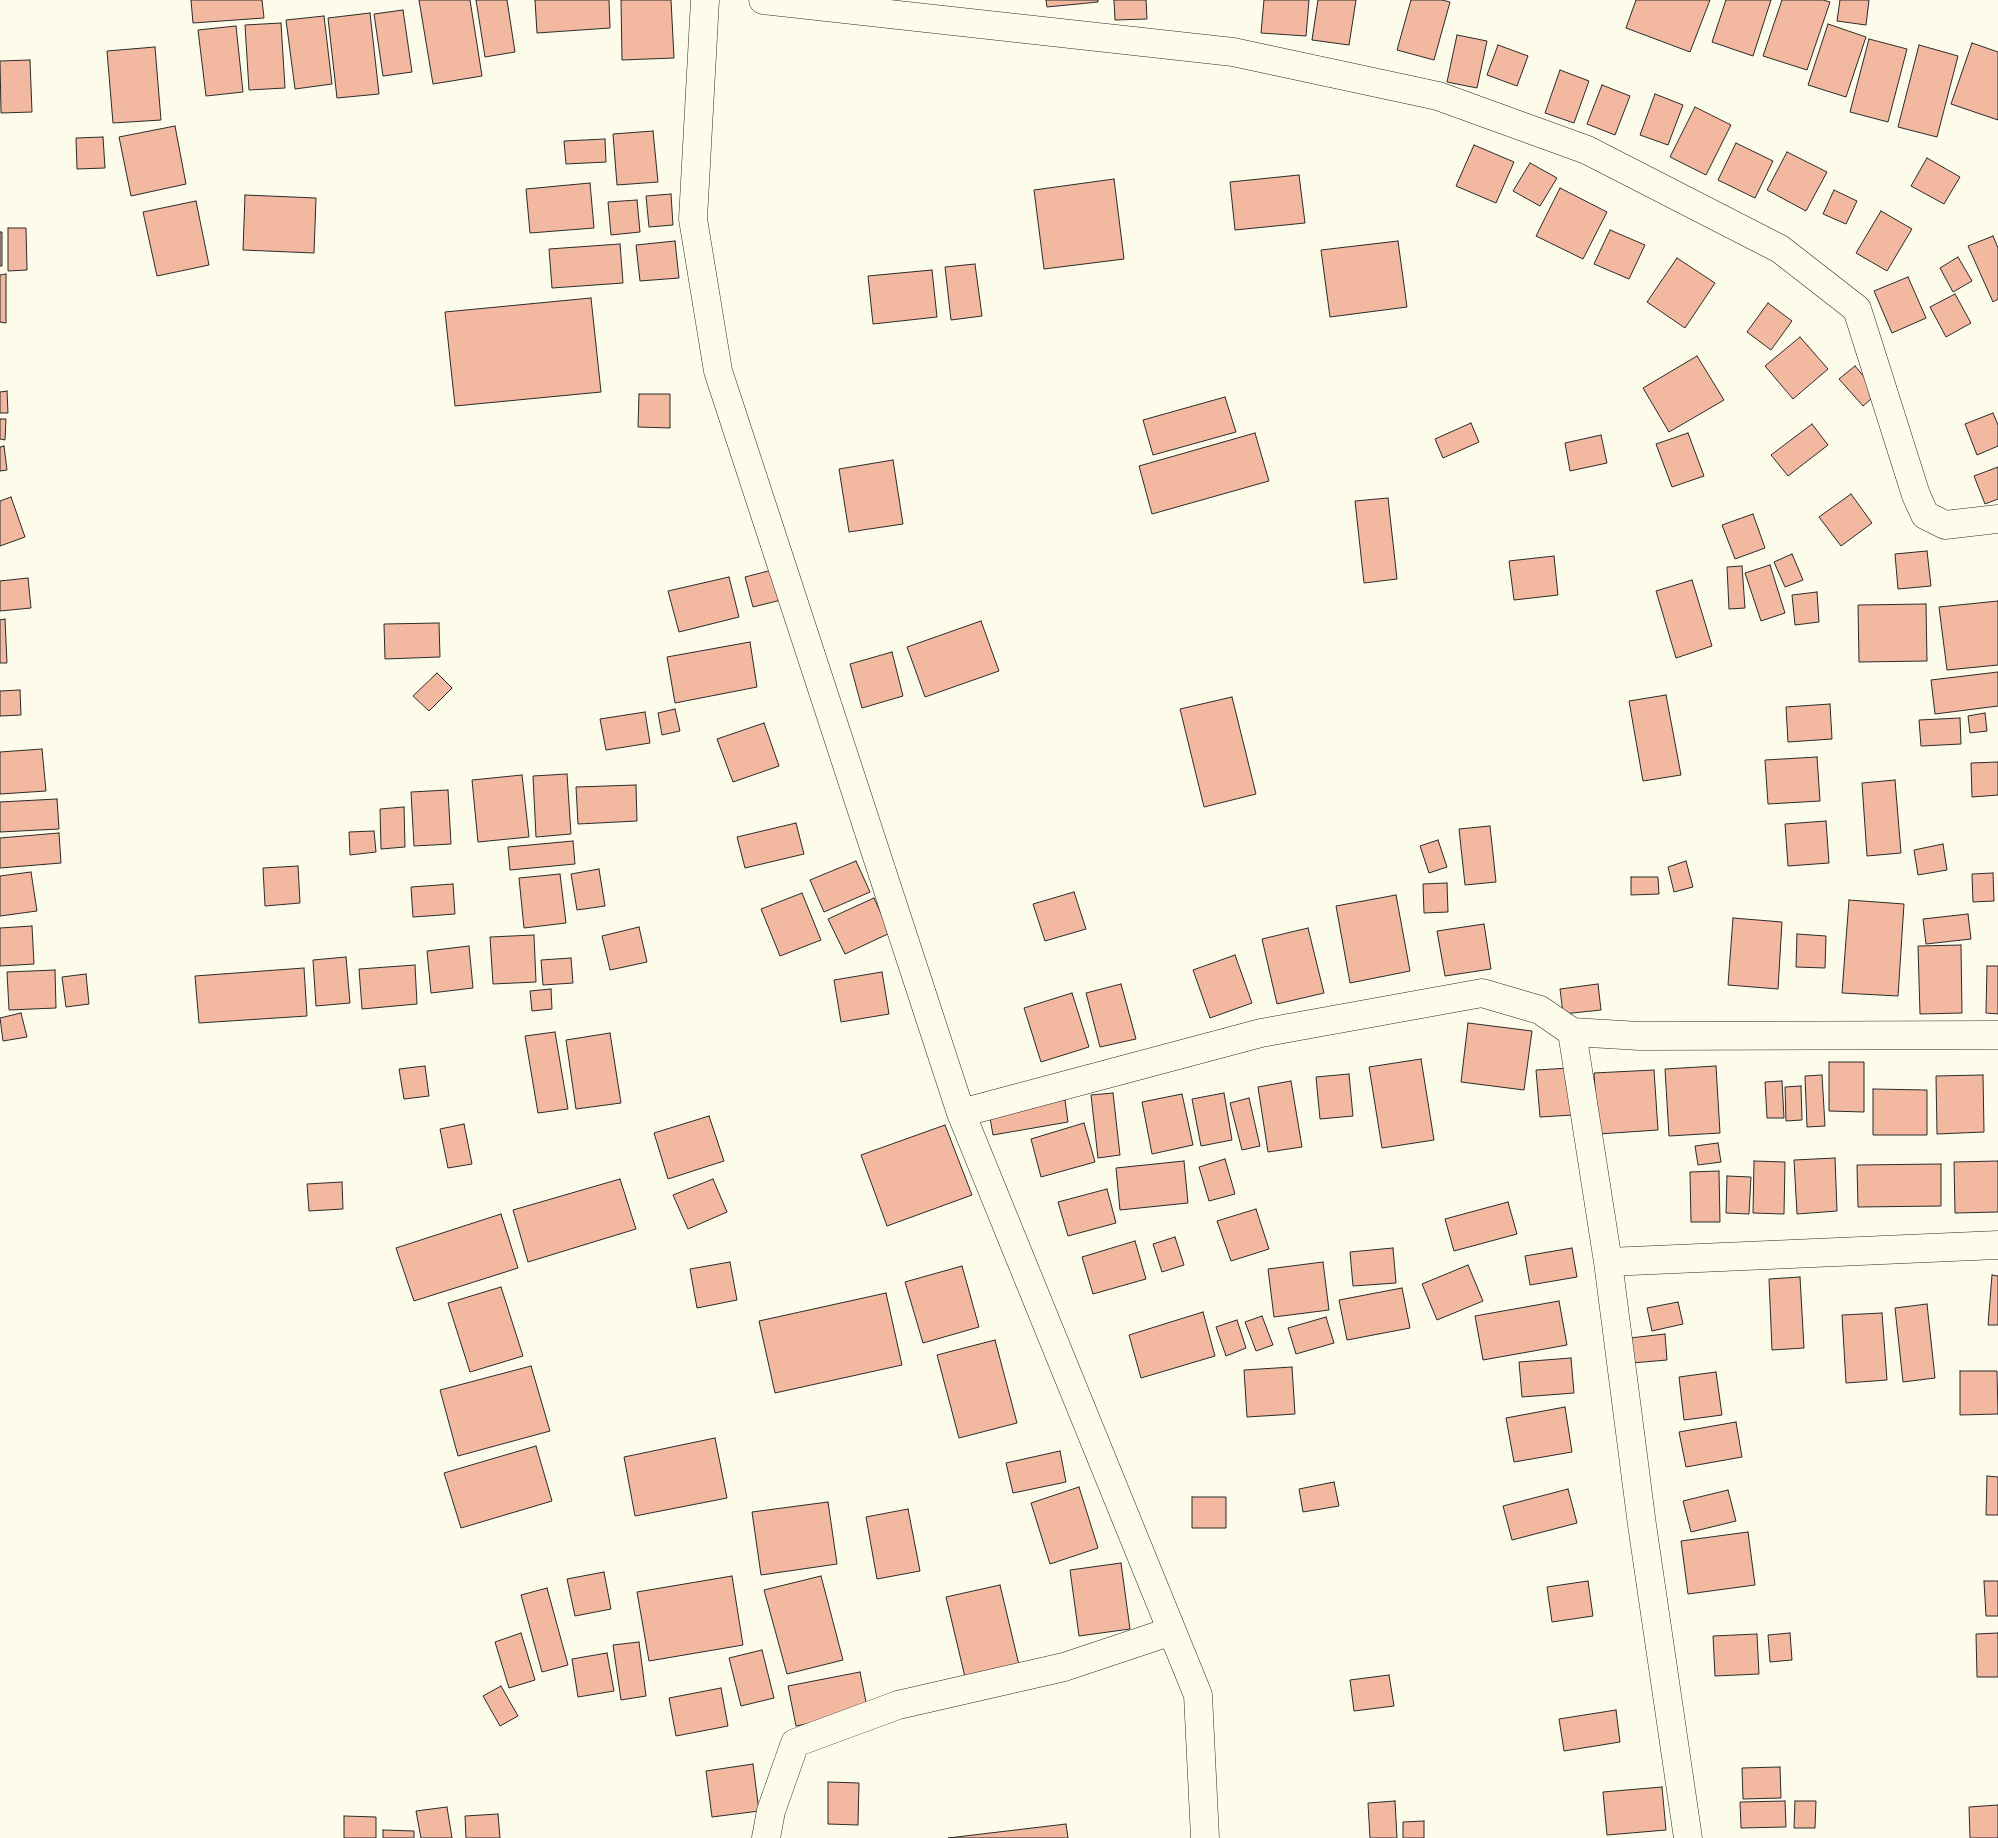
<!DOCTYPE html>
<html>
<head>
<meta charset="utf-8">
<style>
  body { margin:0 }
  canvas { display:block; background:#fdfbea }
</style>
</head>
<body>
<canvas width="1998" height="1838"></canvas>
<script>
const ctx = document.querySelector('canvas').getContext('2d');
ctx.lineJoin = 'round';
function fillPath(path, color) {
  ctx.fillStyle = color;
  ctx.fill(path, 'evenodd');
}
function toPath(rows) {
  const path = new Path2D();
  for (const r of rows) {
    path.moveTo(r[0], r[1]);
    for (let i = 2; i < r.length; i += 2) path.lineTo(r[i], r[i + 1]);
  }
  return path;
}
function trace(path, color, width, dash) {
  ctx.strokeStyle = color;
  ctx.lineWidth = width;
  ctx.lineCap = dash ? 'butt' : 'round';
  ctx.setLineDash(dash || []);
  ctx.stroke(path);
}
const building = toPath([
  [191,0,262,0,264,18,193,23,191,0],
  [419,0,470,0,482,76,433,84,419,0],
  [476,0,507,0,515,52,485,57,476,0],
  [535,0,609,0,610,28,537,33,535,0],
  [621,0,671,0,674,58,622,60,621,0],
  [1046,0,1098,0,1098,2,1047,7,1046,0],
  [1114,0,1146,0,1147,19,1115,20,1114,0],
  [1264,0,1309,0,1306,36,1261,33,1264,0],
  [1318,0,1356,0,1349,45,1312,40,1318,0],
  [1411,0,1442,0,1450,2,1434,60,1397,50,1411,0],
  [1636,0,1710,0,1690,52,1626,28,1636,0],
  [1726,0,1771,0,1753,56,1712,42,1726,0],
  [1782,0,1823,0,1830,2,1807,70,1763,56,1782,0],
  [1840,0,1869,0,1866,25,1837,21,1840,0],
  [403,10,412,72,383,76,374,14,403,10],
  [370,13,379,94,337,98,328,18,370,13],
  [324,16,332,84,295,89,286,20,324,16],
  [281,23,285,88,249,90,245,25,281,23],
  [1828,24,1866,37,1846,97,1808,85,1828,24],
  [236,26,243,92,206,96,198,30,236,26],
  [1457,35,1487,41,1477,88,1447,82,1457,35],
  [1869,39,1907,49,1888,122,1850,112,1869,39],
  [1972,43,1998,52,1998,120,1951,104,1972,43],
  [1498,45,1528,56,1517,86,1487,75,1498,45],
  [1919,45,1958,56,1937,137,1898,127,1919,45],
  [155,47,161,120,113,123,107,51,155,47],
  [30,60,32,112,1,113,0,61,30,60],
  [1560,70,1589,81,1574,123,1545,113,1560,70],
  [1602,85,1630,96,1615,135,1587,124,1602,85],
  [1655,94,1683,105,1668,145,1640,135,1655,94],
  [1695,107,1731,125,1706,175,1670,157,1695,107],
  [175,126,186,184,131,196,119,137,175,126],
  [653,131,658,182,617,185,613,134,653,131],
  [103,137,105,168,77,169,76,138,103,137],
  [605,139,606,162,566,164,564,141,605,139],
  [1736,143,1773,161,1755,198,1718,180,1736,143],
  [1474,145,1514,162,1496,203,1456,186,1474,145],
  [1787,152,1827,172,1806,211,1767,190,1787,152],
  [1927,158,1960,177,1944,204,1911,186,1927,158],
  [1530,163,1557,178,1540,206,1513,191,1530,163],
  [1299,175,1305,223,1235,230,1230,182,1299,175],
  [1114,179,1124,259,1044,269,1034,190,1114,179],
  [590,183,594,228,530,233,526,189,590,183],
  [1560,188,1607,212,1583,259,1536,236,1560,188],
  [1834,190,1857,201,1846,224,1823,214,1834,190],
  [671,194,673,225,649,227,646,196,671,194],
  [245,195,316,198,314,253,243,250,245,195],
  [637,200,640,232,611,235,608,202,637,200],
  [196,201,209,265,157,276,143,212,196,201],
  [1881,211,1912,229,1887,271,1856,253,1881,211],
  [8,228,26,228,27,270,8,271,8,228],
  [1610,230,1645,245,1629,279,1594,264,1610,230],
  [0,232,2,232,2,266,0,266,0,232],
  [1993,236,1998,248,1998,299,1993,302,1968,246,1993,236],
  [675,241,679,278,640,281,636,245,675,241],
  [1398,241,1407,307,1330,317,1321,250,1398,241],
  [620,244,623,283,552,288,549,249,620,244],
  [1958,257,1972,281,1953,292,1940,268,1958,257],
  [1677,258,1715,283,1685,328,1647,302,1677,258],
  [975,264,982,316,951,320,945,267,975,264],
  [932,270,937,317,873,324,868,276,932,270],
  [6,274,6,323,0,322,0,275,6,274],
  [1908,277,1926,318,1892,333,1874,291,1908,277],
  [1955,294,1971,323,1946,337,1930,307,1955,294],
  [591,298,601,392,455,406,445,312,591,298],
  [1768,303,1792,321,1771,350,1747,332,1768,303],
  [1800,337,1828,369,1793,399,1765,366,1800,337],
  [1697,356,1724,400,1669,432,1643,388,1697,356],
  [1855,366,1878,393,1863,406,1839,379,1855,366],
  [7,391,8,413,0,413,0,392,7,391],
  [639,394,670,394,670,428,638,427,639,394],
  [1225,397,1236,432,1153,455,1143,420,1225,397],
  [1993,413,1998,425,1998,446,1977,455,1965,424,1993,413],
  [0,419,6,419,5,440,0,439,0,419],
  [1471,423,1479,442,1443,458,1435,439,1471,423],
  [1812,424,1828,445,1788,476,1771,455,1812,424],
  [1255,433,1269,481,1152,514,1139,466,1255,433],
  [1688,433,1704,476,1672,487,1656,444,1688,433],
  [1601,435,1607,463,1570,471,1565,443,1601,435],
  [4,446,7,470,0,471,0,447,4,446],
  [893,460,903,524,849,532,839,469,893,460],
  [1998,467,1998,499,1985,504,1974,476,1998,467],
  [1851,494,1872,523,1841,546,1819,517,1851,494],
  [11,497,25,537,0,546,0,501,11,497],
  [1388,498,1397,579,1364,583,1355,501,1388,498],
  [1753,514,1765,548,1735,559,1722,525,1753,514],
  [1927,551,1931,586,1898,589,1895,554,1927,551],
  [1792,554,1803,580,1785,587,1774,562,1792,554],
  [1554,556,1558,595,1514,600,1509,561,1554,556],
  [1770,565,1785,613,1761,621,1745,573,1770,565],
  [1742,566,1745,608,1729,609,1727,567,1742,566],
  [776,569,785,599,753,607,745,577,776,569],
  [729,577,739,617,679,632,668,591,729,577],
  [28,578,31,608,0,611,0,581,28,578],
  [1692,580,1712,646,1676,658,1656,591,1692,580],
  [1817,592,1819,622,1795,625,1792,595,1817,592],
  [1998,601,1998,665,1947,670,1939,607,1998,601],
  [1926,604,1927,661,1859,662,1858,605,1926,604],
  [5,619,7,663,0,663,0,620,5,619],
  [981,621,999,671,925,697,907,647,981,621],
  [439,623,440,657,385,659,384,624,439,623],
  [750,642,757,687,675,703,667,657,750,642],
  [892,652,903,696,862,708,850,664,892,652],
  [1998,672,1998,706,1935,714,1931,680,1998,672],
  [437,673,452,688,429,711,413,696,437,673],
  [20,690,21,715,0,716,0,691,20,690],
  [1666,695,1681,775,1643,781,1629,701,1666,695],
  [1232,697,1256,794,1204,807,1180,709,1232,697],
  [1830,704,1832,739,1788,742,1786,707,1830,704],
  [675,709,680,731,662,735,658,713,675,709],
  [645,712,650,743,606,750,600,719,645,712],
  [1985,713,1987,731,1970,733,1968,716,1985,713],
  [1960,718,1961,744,1921,746,1919,720,1960,718],
  [764,723,779,766,733,782,717,739,764,723],
  [42,749,46,791,0,794,0,752,42,749],
  [1817,757,1820,801,1768,804,1765,760,1817,757],
  [1998,762,1998,795,1972,797,1971,763,1998,762],
  [567,774,571,834,536,837,533,776,567,774],
  [522,775,529,837,478,842,472,780,522,775],
  [1895,780,1901,853,1867,856,1862,783,1895,780],
  [636,785,637,821,578,824,576,787,636,785],
  [448,790,451,844,414,846,411,792,448,790],
  [57,799,59,829,0,832,0,802,57,799],
  [404,807,405,847,381,849,380,809,404,807],
  [1826,821,1829,863,1788,866,1785,824,1826,821],
  [796,823,804,854,745,868,737,837,796,823],
  [1490,826,1496,882,1465,885,1459,829,1490,826],
  [374,831,376,852,350,855,349,832,374,831],
  [59,833,61,863,0,868,0,838,59,833],
  [1438,840,1447,867,1429,873,1420,846,1438,840],
  [573,841,575,864,510,870,508,847,573,841],
  [1943,844,1947,870,1918,875,1914,850,1943,844],
  [856,861,870,892,824,912,810,880,856,861],
  [1686,861,1693,887,1674,892,1668,867,1686,861],
  [298,866,300,903,265,906,263,868,298,866],
  [599,869,605,906,577,910,571,874,599,869],
  [31,872,37,911,0,916,0,876,31,872],
  [1993,873,1994,901,1973,902,1972,874,1993,873],
  [560,874,566,923,524,928,519,878,560,874],
  [1631,877,1658,877,1659,894,1631,895,1631,877],
  [1447,883,1448,912,1424,913,1423,884,1447,883],
  [453,884,455,914,413,917,411,887,453,884],
  [1074,892,1086,929,1045,941,1033,904,1074,892],
  [802,893,821,940,780,956,761,909,802,893],
  [1396,895,1410,971,1350,983,1336,906,1396,895],
  [874,898,890,933,845,954,828,919,874,898],
  [1849,900,1904,904,1898,996,1842,993,1849,900],
  [1968,914,1971,939,1926,944,1923,919,1968,914],
  [1733,918,1782,922,1778,989,1728,985,1733,918],
  [1484,924,1491,969,1445,976,1437,931,1484,924],
  [32,926,34,964,0,966,0,928,32,926],
  [639,927,647,962,610,970,602,936,639,927],
  [1308,928,1324,993,1277,1004,1262,939,1308,928],
  [1797,934,1826,936,1825,968,1796,967,1797,934],
  [534,935,536,982,493,984,490,937,534,935],
  [1961,945,1962,1013,1920,1014,1918,946,1961,945],
  [469,946,473,988,431,993,427,951,469,946],
  [1235,955,1252,1003,1210,1018,1193,970,1235,955],
  [346,957,350,1003,316,1006,313,960,346,957],
  [571,958,573,983,543,985,541,960,571,958],
  [415,965,417,1004,362,1009,359,969,415,965],
  [1987,966,1998,966,1998,1014,1986,1013,1987,966],
  [304,968,307,1016,199,1023,195,976,304,968],
  [55,970,56,1008,9,1010,7,972,55,970],
  [882,972,889,1014,841,1022,834,980,882,972],
  [86,974,89,1004,66,1007,62,977,86,974],
  [1121,984,1136,1039,1100,1047,1086,993,1121,984],
  [1598,984,1601,1010,1563,1014,1560,989,1598,984],
  [551,989,552,1009,532,1011,530,991,551,989],
  [1072,993,1089,1047,1041,1062,1024,1008,1072,993],
  [21,1013,27,1037,3,1041,0,1018,21,1013],
  [1468,1023,1532,1031,1524,1090,1461,1082,1468,1023],
  [555,1032,568,1109,538,1113,525,1036,555,1032],
  [610,1033,621,1103,576,1109,566,1040,610,1033],
  [1421,1059,1434,1140,1382,1148,1369,1067,1421,1059],
  [1829,1062,1864,1062,1864,1112,1829,1111,1829,1062],
  [425,1066,429,1096,404,1099,399,1069,425,1066],
  [1716,1066,1720,1133,1669,1136,1665,1069,1716,1066],
  [1570,1068,1573,1115,1540,1117,1536,1070,1570,1068],
  [1654,1070,1658,1130,1598,1134,1594,1073,1654,1070],
  [1349,1074,1353,1116,1320,1119,1316,1077,1349,1074],
  [1822,1075,1825,1126,1807,1127,1805,1076,1822,1075],
  [1983,1075,1984,1132,1937,1134,1936,1076,1983,1075],
  [1291,1081,1302,1147,1268,1152,1258,1087,1291,1081],
  [1782,1081,1784,1118,1767,1118,1765,1082,1782,1081],
  [1801,1086,1802,1120,1786,1121,1785,1087,1801,1086],
  [1873,1089,1927,1090,1927,1135,1873,1135,1873,1089],
  [1113,1093,1120,1155,1098,1158,1091,1095,1113,1093],
  [1224,1093,1232,1140,1201,1146,1192,1099,1224,1093],
  [1182,1094,1193,1145,1152,1154,1142,1102,1182,1094],
  [1249,1098,1260,1146,1242,1150,1230,1103,1249,1098],
  [1065,1100,1068,1122,993,1135,989,1112,1065,1100],
  [709,1116,724,1161,668,1179,654,1133,709,1116],
  [1084,1123,1095,1162,1041,1177,1031,1139,1084,1123],
  [464,1124,472,1164,448,1168,440,1129,464,1124],
  [945,1125,972,1195,887,1226,861,1155,945,1125],
  [1718,1143,1721,1162,1698,1165,1695,1146,1718,1143],
  [1835,1158,1837,1211,1797,1214,1794,1160,1835,1158],
  [1225,1159,1235,1194,1209,1201,1199,1167,1225,1159],
  [1184,1161,1188,1203,1120,1210,1116,1168,1184,1161],
  [1754,1161,1785,1162,1784,1214,1753,1213,1754,1161],
  [1998,1161,1998,1212,1955,1213,1954,1162,1998,1161],
  [1941,1164,1941,1206,1858,1207,1857,1165,1941,1164],
  [1719,1171,1720,1222,1691,1222,1690,1172,1719,1171],
  [1727,1176,1751,1177,1749,1214,1726,1213,1727,1176],
  [620,1179,636,1229,528,1262,513,1210,620,1179],
  [713,1179,727,1212,688,1229,673,1195,713,1179],
  [342,1182,343,1209,309,1211,307,1184,342,1182],
  [1107,1189,1116,1223,1068,1236,1058,1202,1107,1189],
  [1508,1202,1517,1234,1454,1251,1445,1219,1508,1202],
  [1256,1209,1269,1249,1231,1261,1217,1221,1256,1209],
  [501,1214,518,1268,414,1301,396,1248,501,1214],
  [1175,1237,1184,1265,1162,1272,1153,1244,1175,1237],
  [1135,1241,1146,1279,1093,1294,1082,1257,1135,1241],
  [1393,1248,1396,1283,1353,1286,1350,1252,1393,1248],
  [1572,1248,1577,1277,1530,1285,1525,1256,1572,1248],
  [730,1262,737,1300,697,1308,690,1269,730,1262],
  [1323,1262,1329,1310,1274,1317,1268,1269,1323,1262],
  [1468,1265,1483,1301,1437,1320,1422,1284,1468,1265],
  [962,1266,979,1327,923,1343,905,1282,962,1266],
  [1992,1275,1998,1276,1998,1325,1988,1325,1992,1275],
  [1800,1277,1804,1348,1772,1350,1769,1279,1800,1277],
  [501,1287,523,1356,470,1372,448,1303,501,1287],
  [1402,1288,1410,1328,1347,1340,1339,1300,1402,1288],
  [886,1293,902,1365,775,1393,759,1321,886,1293],
  [1559,1301,1567,1345,1483,1360,1475,1316,1559,1301],
  [1678,1302,1683,1324,1652,1331,1647,1308,1678,1302],
  [1927,1304,1935,1378,1903,1382,1895,1308,1927,1304],
  [1203,1312,1215,1356,1141,1378,1129,1335,1203,1312],
  [1882,1313,1887,1380,1846,1383,1842,1315,1882,1313],
  [1262,1316,1273,1345,1256,1351,1245,1322,1262,1316],
  [1326,1317,1334,1343,1296,1354,1288,1328,1326,1317],
  [1237,1320,1246,1348,1226,1356,1216,1327,1237,1320],
  [1665,1334,1667,1360,1632,1363,1630,1338,1665,1334],
  [995,1340,1017,1423,959,1438,937,1355,995,1340],
  [1571,1358,1574,1393,1522,1397,1519,1362,1571,1358],
  [531,1366,550,1431,458,1456,440,1390,531,1366],
  [1292,1367,1295,1414,1247,1417,1244,1370,1292,1367],
  [1960,1371,1997,1371,1998,1414,1960,1415,1960,1371],
  [1716,1372,1722,1415,1684,1420,1679,1377,1716,1372],
  [1565,1407,1572,1452,1514,1462,1506,1418,1565,1407],
  [1736,1422,1742,1457,1686,1467,1679,1432,1736,1422],
  [715,1438,727,1498,635,1516,624,1457,715,1438],
  [536,1446,552,1501,461,1528,444,1473,536,1446],
  [1060,1451,1066,1482,1013,1493,1006,1463,1060,1451],
  [1987,1476,1998,1477,1998,1515,1986,1515,1987,1476],
  [1334,1482,1339,1506,1303,1512,1299,1489,1334,1482],
  [1079,1487,1098,1548,1050,1564,1031,1503,1079,1487],
  [1568,1489,1577,1523,1512,1540,1503,1506,1568,1489],
  [1728,1490,1736,1521,1691,1532,1683,1501,1728,1490],
  [1192,1497,1226,1497,1226,1528,1192,1528,1192,1497],
  [828,1502,837,1564,761,1575,752,1512,828,1502],
  [908,1509,920,1571,877,1579,866,1517,908,1509],
  [1748,1532,1755,1585,1688,1594,1681,1541,1748,1532],
  [1121,1563,1130,1629,1079,1636,1070,1570,1121,1563],
  [604,1572,611,1609,575,1616,567,1579,604,1572],
  [732,1576,743,1645,649,1661,637,1592,732,1576],
  [821,1576,843,1660,787,1674,764,1590,821,1576],
  [1588,1581,1593,1616,1552,1622,1547,1587,1588,1581],
  [1984,1581,1998,1581,1998,1616,1986,1616,1984,1581],
  [1000,1585,1019,1665,965,1677,946,1597,1000,1585],
  [547,1588,568,1665,542,1672,521,1595,547,1588],
  [521,1633,535,1680,509,1688,495,1642,521,1633],
  [1790,1633,1792,1660,1770,1662,1768,1635,1790,1633],
  [1998,1633,1998,1677,1977,1677,1976,1634,1998,1633],
  [1757,1634,1759,1674,1715,1676,1713,1636,1757,1634],
  [639,1642,646,1696,621,1700,613,1645,639,1642],
  [762,1650,774,1698,741,1706,729,1658,762,1650],
  [607,1653,614,1691,578,1697,572,1659,607,1653],
  [860,1672,868,1712,796,1726,788,1686,860,1672],
  [1389,1675,1394,1706,1354,1711,1350,1680,1389,1675],
  [501,1686,518,1716,500,1726,483,1696,501,1686],
  [721,1688,728,1726,676,1736,669,1698,721,1688],
  [1616,1710,1620,1742,1564,1751,1559,1719,1616,1710],
  [753,1764,759,1811,712,1817,706,1771,753,1764],
  [1780,1767,1781,1798,1743,1799,1742,1768,1780,1767],
  [828,1782,859,1783,858,1825,828,1824,828,1782],
  [1662,1787,1666,1830,1607,1835,1603,1792,1662,1787],
  [1395,1801,1397,1838,1370,1838,1368,1803,1395,1801],
  [1785,1801,1786,1827,1741,1828,1740,1802,1785,1801],
  [1795,1801,1816,1801,1815,1828,1794,1828,1795,1801],
  [1998,1805,1998,1838,1970,1838,1969,1807,1998,1805],
  [447,1807,452,1838,421,1838,416,1811,447,1807],
  [498,1814,500,1838,466,1838,465,1816,498,1814],
  [344,1816,376,1817,376,1838,344,1838,344,1816],
  [1424,1821,1424,1838,1403,1838,1403,1822,1424,1821],
  [1066,1824,1068,1838,948,1838,1066,1824],
  [383,1830,414,1831,414,1838,383,1838,383,1830]
]);
fillPath(building, '#f2b8a0');
trace(building, '#2b2b2b', 1);
const minor = toPath([
  [705,0,693,219,718,371,961,1113,1198,1695,1205,1838],
  [763,0,1233,52,1438,96,1587,150,1780,249,1857,309,1916,495,1925,515,1945,525,1998,519],
  [1572,1032,1608,1262,1642,1525,1688,1838],
  [961,1113,1261,1033,1482,993,1540,1010,1572,1032,1640,1036,1998,1035],
  [1608,1262,1998,1245],
  [766,1838,771,1811,795,1743,898,1705,1064,1667,1172,1631]
]);
trace(minor, '#2b2b2b', 29);
trace(minor, '#fdfbea', 28);
</script>
</body>
</html>
